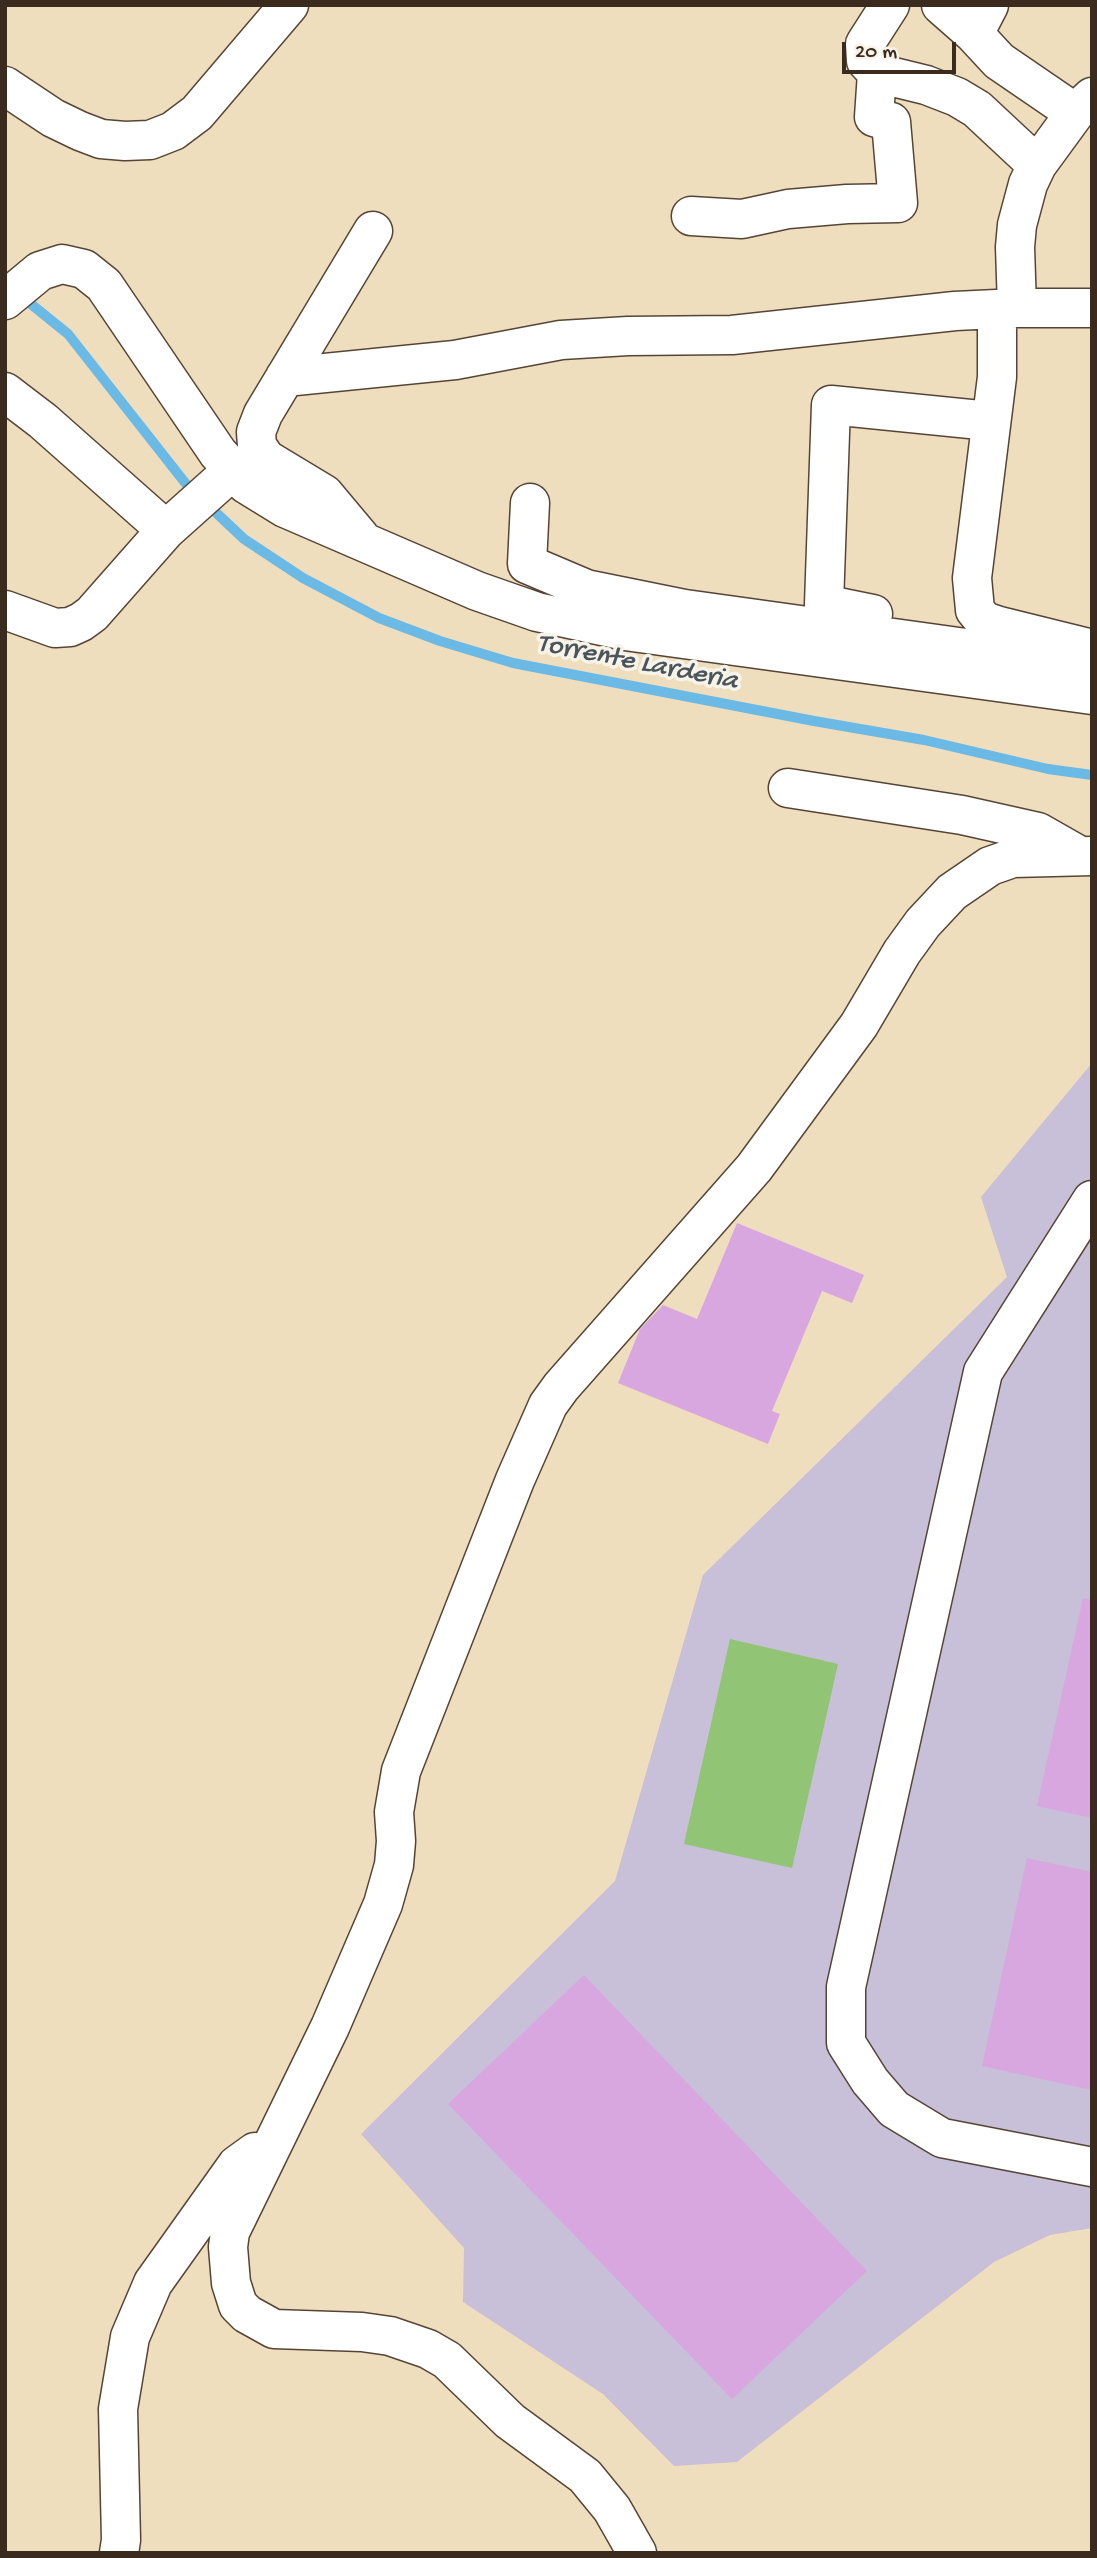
<!DOCTYPE html>
<html>
<head>
<meta charset="utf-8">
<style>
  body { margin:0 }
  #map { position:relative; width:1097px; height:2558px; overflow:hidden; background:#eedebe; font-family:"Gochi Hand",sans-serif }
  canvas { display:block }
  .frame { position:absolute; inset:0; border:7px solid #3b2a1e; pointer-events:none }
  .scale { position:absolute; left:842px; top:42px; width:114px; height:32px; box-sizing:border-box; border:4px solid #3b2a1e; border-top:0; padding-left:9px; font-size:21px; line-height:24px; white-space:nowrap; color:#3b2a1e; -webkit-text-stroke:5px #f7f3e8; paint-order:stroke }
</style>
</head>
<body>
<div id="map">
<canvas width="1097" height="2558"></canvas>
<div class="frame"></div>
<div class="scale">20 m</div>
</div>
<script>
const ctx = document.querySelector('canvas').getContext('2d');
ctx.lineJoin = 'round';
function fillPath(path, color) {
  ctx.fillStyle = color;
  ctx.fill(path, 'evenodd');
}
function toPath(rows) {
  const path = new Path2D();
  for (const r of rows) {
    path.moveTo(r[0], r[1]);
    for (let i = 2; i < r.length; i += 2) path.lineTo(r[i], r[i + 1]);
  }
  return path;
}
function trace(path, color, width, dash) {
  ctx.strokeStyle = color;
  ctx.lineWidth = width;
  ctx.lineCap = dash ? 'butt' : 'round';
  ctx.setLineDash(dash || []);
  ctx.stroke(path);
}
function label(font, color, halo, rows, align = 'center') {
  ctx.font = font + ' "Gochi Hand",sans-serif';
  ctx.lineWidth = 7;
  ctx.setLineDash([]);
  ctx.textBaseline = 'middle';
  ctx.strokeStyle = halo;
  ctx.fillStyle = color;
  for (const [text, x, y, turn = 0] of rows) {
    ctx.save();
    ctx.translate(x, y);
    ctx.rotate((+turn || 0) * Math.PI / 180);
    ctx.textAlign = isNaN(turn) ? turn : align;
    if (halo) ctx.strokeText(text, 0, 0);
    ctx.fillText(text, 0, 0);
    ctx.restore();
  }
}
fillPath(toPath([
  [1092,1063,1092,2228,1050,2235,994,2262,737,2462,674,2466,603,2394,463,2302,464,2248,361,2134,615,1881,703,1575,1007,1277,981,1197]
]), '#c8bfd8');
fillPath(toPath([
  [730,1639,838,1664,792,1868,684,1844]
]), '#91c475');
trace(toPath([
  [21,296,68,334,190,489],
  [209,506,244,539,303,578,379,618,440,641,513,663,814,721,924,740,1048,769,1092,775]
]), '#6bb9e5', 10);
fillPath(toPath([
  [737,1223,864,1275,852,1303,822,1291,772,1411,780,1414,768,1444,618,1383,640,1329,663,1305,697,1319],
  [1083,1598,1092,1600,1092,1818,1037,1806],
  [1027,1858,1092,1872,1092,2090,982,2066],
  [584,1975,867,2271,732,2399,448,2104]
]), '#d9a7df');
const minor = toPath([
  [890,5,865,44,866,61,877,73,926,85,957,97,977,109,1037,165],
  [941,5,974,34,999,61,1075,113],
  [974,34,989,5],
  [5,86,53,118,80,131,101,139,125,141,150,140,173,131,197,113,289,5],
  [691,216,742,219,788,209,847,204,898,203,891,122,874,117,877,73],
  [5,300,40,271,62,264,84,269,104,285,218,453,246,484,285,508,477,591,537,612,625,631,1092,695],
  [1017,308,1015,247,1017,225,1028,184,1037,165,1075,113,1092,97],
  [997,310,997,377,972,578,975,610,984,621,999,626,1092,649],
  [285,377,455,360,561,340,628,336,732,335,955,311,1017,308,1092,308],
  [5,392,43,421,166,530],
  [530,503,527,564,586,589,685,609,1009,654,1080,676],
  [360,537,324,494,266,459,257,446,256,432,263,414,373,231],
  [5,610,55,628,70,627,81,622,92,614,166,530,232,471],
  [873,614,824,604,831,405,990,421],
  [788,788,962,815,1038,832,1075,853],
  [1092,1200,983,1372,846,1987,846,2043,870,2081,894,2109,942,2138,1092,2167],
  [119,2553,121,2540,118,2409,130,2337,153,2283,237,2165,255,2152],
  [637,2553,612,2509,585,2476,510,2421,447,2360,428,2349,390,2336,362,2332,274,2329,247,2314,238,2305,231,2283,228,2247,230,2232,330,2027,383,1904,394,1865,396,1841,394,1812,401,1771,515,1480,548,1405,561,1387,754,1168,859,1025,902,952,923,923,952,892,990,866,1013,858,1092,856]
]);
trace(minor, '#564536', 41);
trace(minor, '#fff', 38);
label('italic 28px', '#49555a', '#f7f3e8', [
  ["Torrente Larderia",637,664,11]
]);
</script>
</body>
</html>
